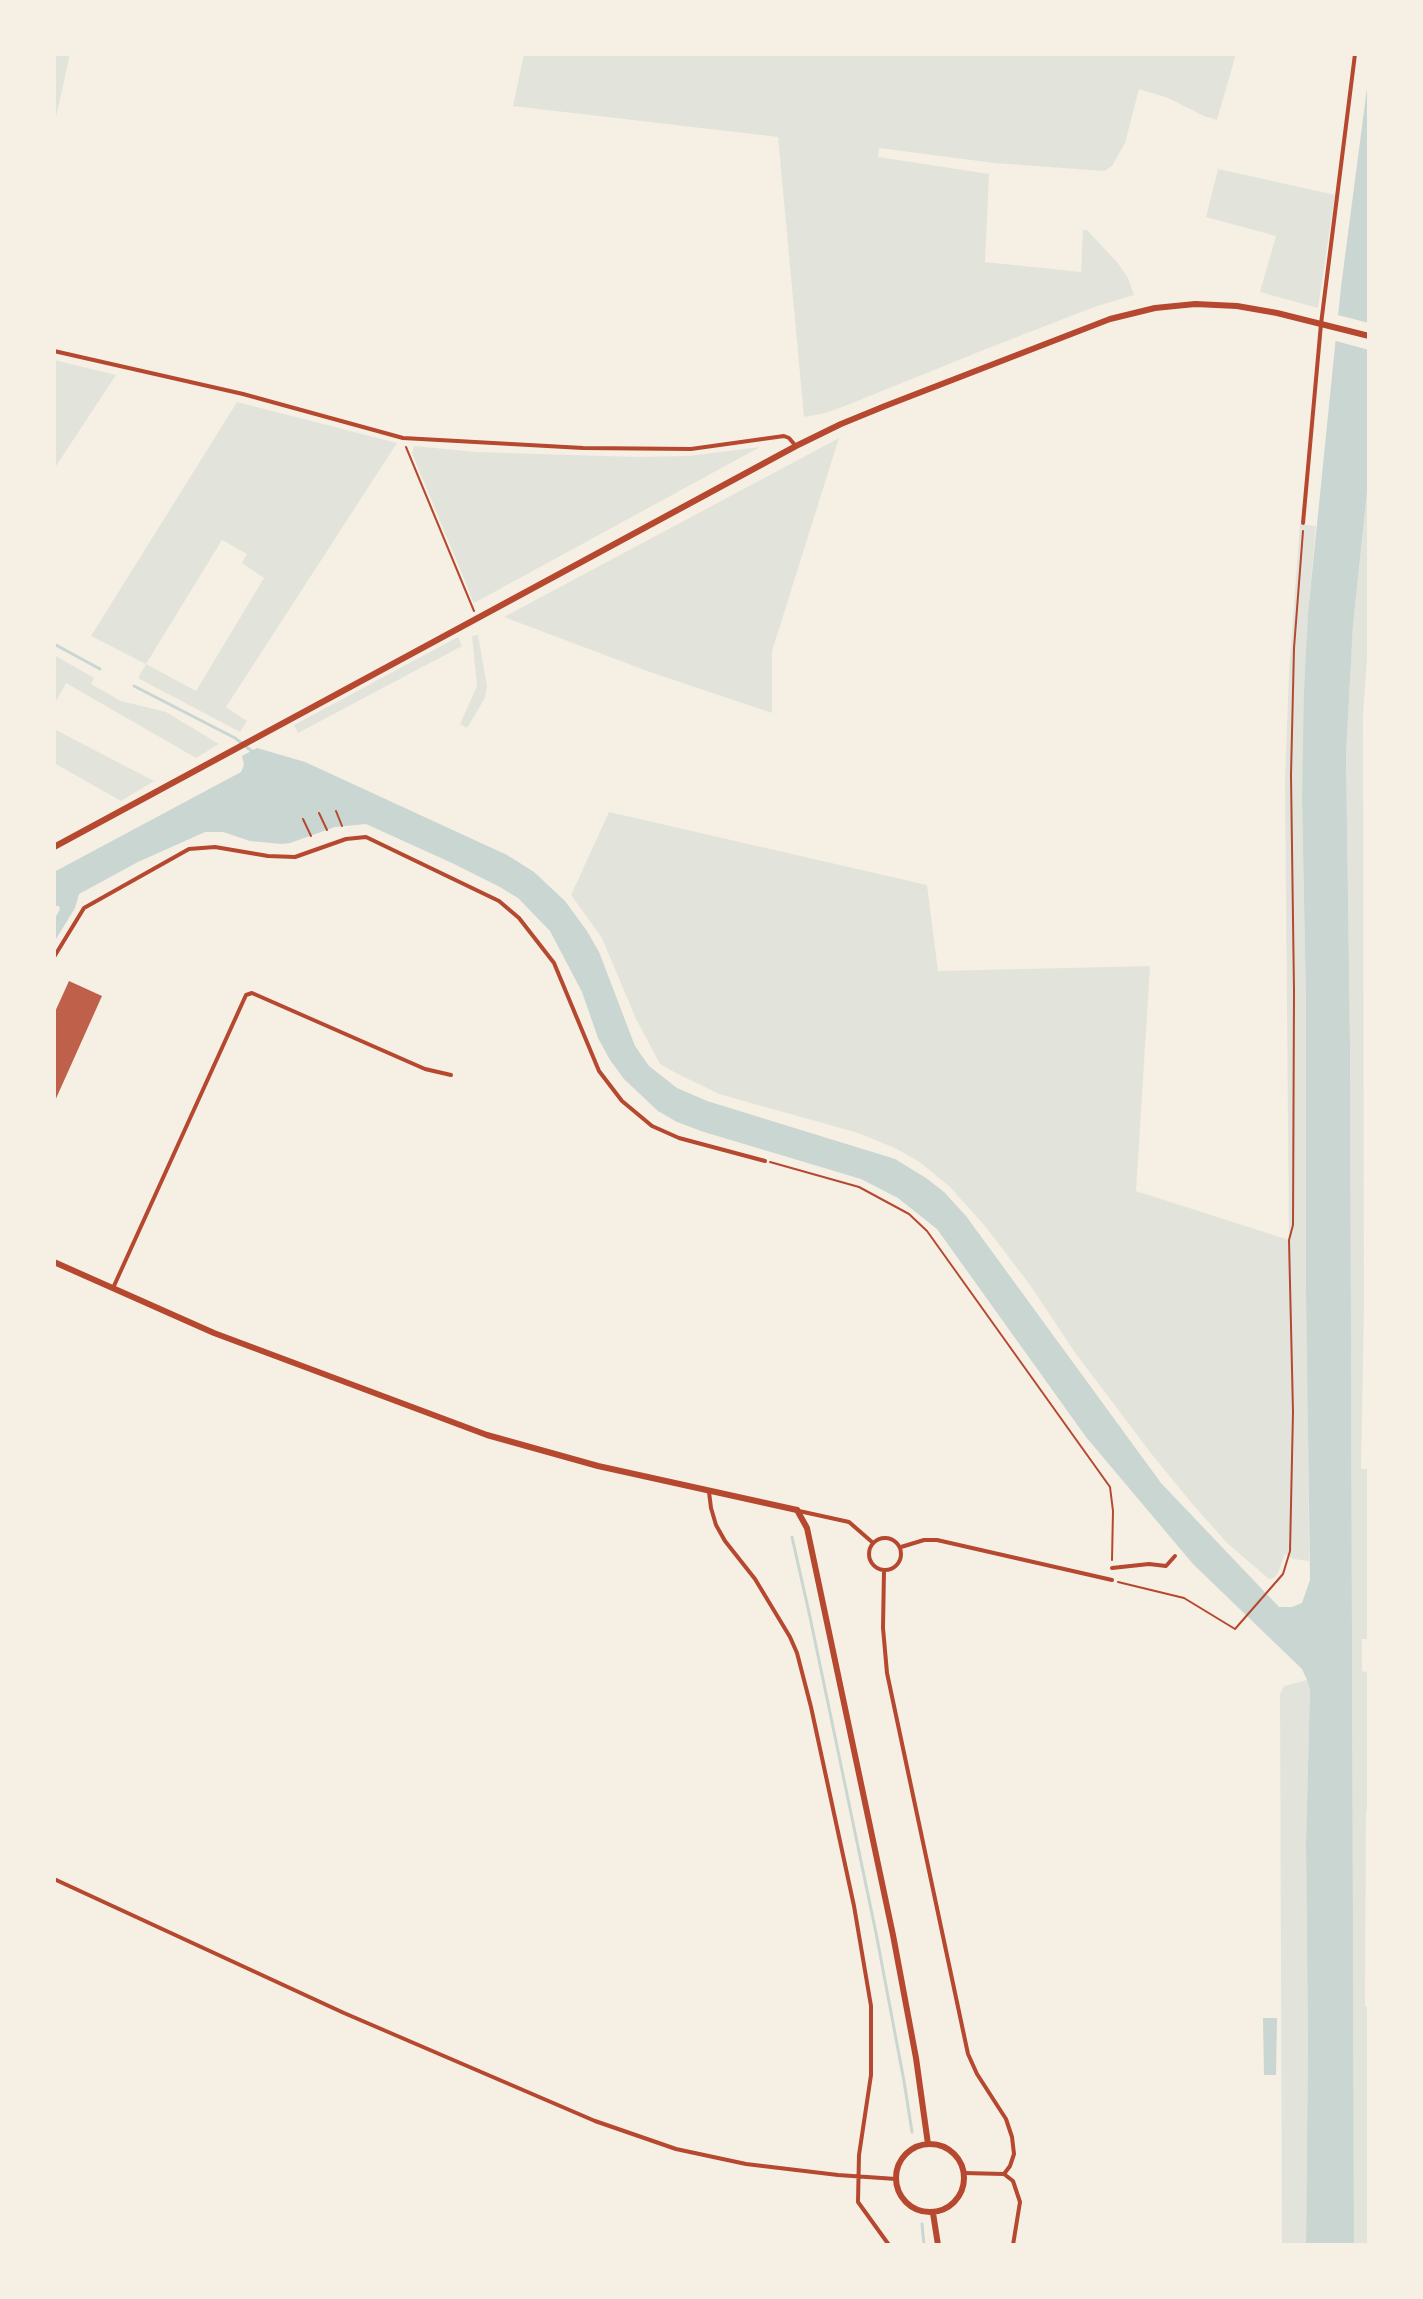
<!DOCTYPE html>
<html>
<head>
<meta charset="utf-8">
<style>
  body { margin:0 }
  #map { position:relative; width:1423px; height:2299px; overflow:hidden; background:#f6efe4; font-family:Barlow,sans-serif }
  canvas { display:block }
  .frame { position:absolute; inset:0; border:56px solid #f6efe4; pointer-events:none }
</style>
</head>
<body>
<div id="map">
<canvas width="1423" height="2299"></canvas>
<div class="frame"></div>
</div>
<script>
const ctx = document.querySelector('canvas').getContext('2d');
ctx.lineJoin = 'round';
function fillPath(path, color) {
  ctx.fillStyle = color;
  ctx.fill(path, 'evenodd');
}
function toPath(rows) {
  const path = new Path2D();
  for (const r of rows) {
    if (r.length === 3) {
      path.moveTo(r[0] + r[2], r[1]);
      path.arc(r[0], r[1], r[2], 0, 2 * Math.PI);
      continue;
    }
    path.moveTo(r[0], r[1]);
    for (let i = 2; i < r.length; i += 2) path.lineTo(r[i], r[i + 1]);
  }
  return path;
}
function trace(path, color, width, dash) {
  ctx.strokeStyle = color;
  ctx.lineWidth = width;
  ctx.lineCap = dash ? 'butt' : 'round';
  ctx.setLineDash(dash || []);
  ctx.stroke(path);
}
fillPath(toPath([
  [54,54,70,54,54,126],
  [524,54,1236,54,1217,120,1204,116,1168,98,1139,89,1125,143,1112,166,1104,171,994,163,879,148,878,157,989,174,985,262,1081,272,1083,230,1087,230,1117,262,1128,278,1134,295,1094,307,981,351,845,406,826,413,804,417,778,137,513,106],
  [1218,169,1335,195,1318,308,1260,292,1276,236,1206,217],
  [54,360,116,375,54,469],
  [237,402,397,443,226,707,247,721,240,732,138,678,146,664,91,636],
  [222,540,247,554,242,563,264,578,196,691,146,664],
  [839,438,772,651,772,713,650,672,504,617],
  [414,446,476,452,636,457,688,456,760,447,474,603,412,453],
  [1367,492,1369,492,1369,629,1363,716,1364,1307,1361,1469,1369,1469,1369,1639,1362,1639,1362,1671,1369,1673,1369,1811,1366,1811,1365,2006,1369,2008,1369,2245,1354,2245,1350,1044,1346,754,1353,625],
  [1300,524,1316,526,1308,613,1302,797,1306,1001,1309,1561,1293,1559,1285,1554,1278,1573,1274,1578,1269,1579,1227,1543,1194,1506,1150,1452,1076,1354,1030,1285,985,1226,950,1187,921,1163,895,1148,858,1133,719,1094,676,1073,660,1064,636,1019,602,938,571,895,609,812,927,885,938,971,1150,966,1136,1191,1289,1240,1285,779,1289,672],
  [478,635,487,686,485,698,467,728,460,724,477,686,472,636],
  [458,637,462,646,298,733,294,725],
  [54,655,94,678,91,684,121,701,166,712,219,744,196,758,66,683,54,705],
  [54,729,154,781,121,801,54,763],
  [1307,1680,1310,1690,1306,1843,1308,2044,1306,2245,1282,2245,1280,1694,1284,1686]
]), '#e2e4dc');
fillPath(toPath([
  [1369,73,1369,473,1353,625,1346,754,1350,1044,1354,2245,1306,2245,1308,2044,1306,1843,1310,1690,1307,1680,1302,1669,1193,1564,1086,1437,937,1229,898,1198,861,1179,704,1132,677,1122,658,1111,624,1079,610,1060,598,1038,582,992,550,931,518,898,500,887,452,863,366,824,335,827,290,843,282,844,250,841,223,832,205,832,138,862,79,894,75,908,56,939,54,938,54,920,60,909,59,906,54,906,54,872,241,772,244,765,242,756,257,748,305,762,507,855,534,872,565,901,587,931,599,952,635,1046,649,1066,677,1088,707,1101,895,1159,926,1178,944,1192,966,1216,1161,1483,1279,1607,1292,1607,1302,1603,1310,1580,1306,1282,1306,1001,1302,797,1304,692,1308,613,1341,287],
  [1263,2018,1277,2018,1276,2075,1264,2075]
]), '#c9d6d2');
fillPath(toPath([
  [1334,314,1369,323,1369,350,1332,340]
]), '#f6efe4');
trace(toPath([
  [54,644,100,669],
  [134,686,235,738,253,752],
  [792,1537,810,1617,876,1933,904,2081,912,2132],
  [922,2224,924,2245]
]), '#c9d6d2', 3);
fillPath(toPath([
  [69,981,102,996,54,1103,54,1014]
]), '#bf614a');
trace(toPath([
  [406,447,474,611],
  [336,811,342,826],
  [319,813,327,830],
  [303,819,311,836],
  [1369,960,1369,1614],
  [770,1162,859,1187,909,1214,927,1231,1110,1487,1113,1511,1112,1560],
  [1118,1582,1184,1598,1235,1629,1283,1574,1290,1551,1293,1412,1289,1240,1293,1225,1294,991,1291,775,1294,648,1303,531]
]), '#b5482f', 2);
trace(toPath([
  [54,351,243,394,403,438,583,448,691,449,784,436,789,438,795,445],
  [1303,523,1321,324,1355,54],
  [54,957,84,908,189,849,215,847,268,856,295,857,346,839,366,837,499,901,519,918,554,963,599,1071,622,1101,652,1126,679,1138,765,1161],
  [113,1288,246,995,252,993,425,1069,451,1075],
  [709,1492,711,1508,716,1525,725,1541,755,1579,790,1637,797,1653,811,1707,854,1906,871,2006,871,2075,859,2155,858,2202,889,2245],
  [799,1511,849,1522,872,1542],
  [885,1554,16],
  [901,1547,924,1540,937,1540,1112,1580],
  [1112,1568,1149,1564,1166,1566,1175,1556],
  [884,1570,883,1628,887,1673,968,2054,977,2074,1006,2119,1012,2137,1014,2154,1010,2166,1004,2174],
  [54,1879,344,2013,595,2121,676,2149,746,2164,838,2175,896,2179],
  [964,2173,1004,2174,1013,2181,1020,2202,1013,2245]
]), '#b5482f', 4);
trace(toPath([
  [54,1262,214,1333,487,1435,598,1466,797,1510]
]), '#b5482f', 6);
trace(toPath([
  [54,847,796,446,841,424,885,406,1110,319,1155,308,1195,304,1237,306,1277,313,1369,336],
  [797,1510,807,1528,893,1935,916,2058,928,2144],
  [930,2178,34],
  [933,2213,938,2245]
]), '#b5482f', 6);
</script>
</body>
</html>
